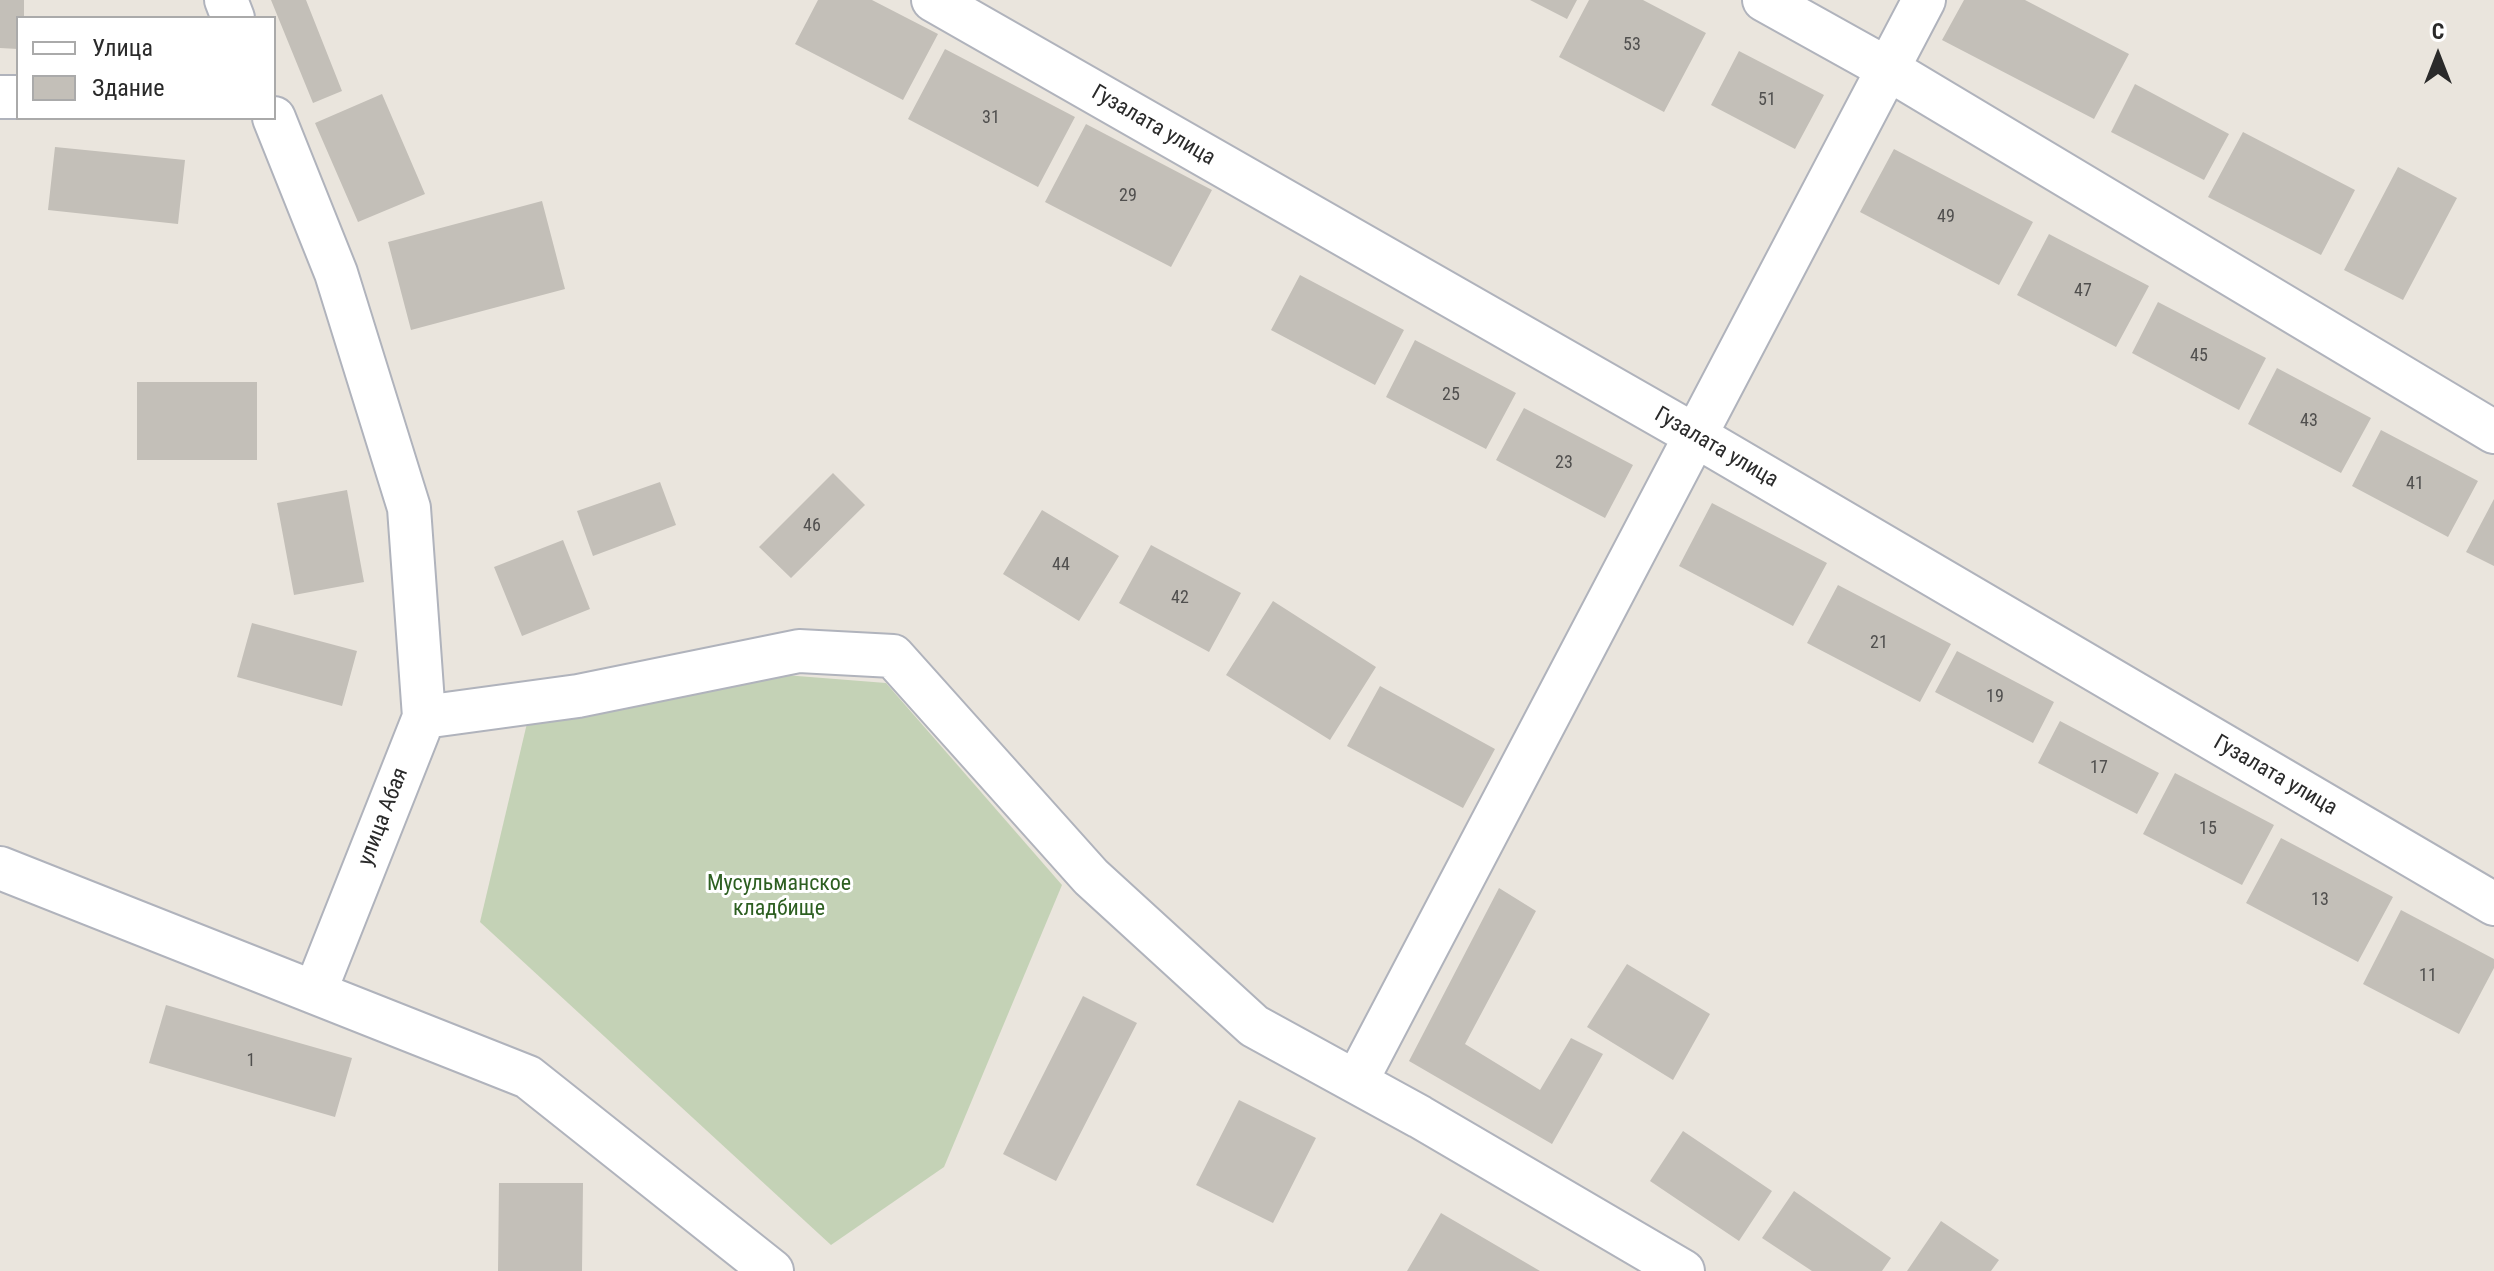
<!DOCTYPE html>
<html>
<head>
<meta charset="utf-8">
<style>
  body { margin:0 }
  #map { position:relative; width:2494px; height:1271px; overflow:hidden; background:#eae5dd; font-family:"Roboto Condensed",sans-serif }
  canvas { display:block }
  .legend { position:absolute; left:16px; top:16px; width:260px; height:104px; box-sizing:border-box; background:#fff; border:2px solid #aaa; margin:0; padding:10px 14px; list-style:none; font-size:24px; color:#2a2a2a }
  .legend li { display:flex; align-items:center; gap:16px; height:40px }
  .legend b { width:40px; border:2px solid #aaa }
  .north { position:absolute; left:2398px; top:16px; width:80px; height:80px; -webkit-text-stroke:6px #fff; paint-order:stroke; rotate:0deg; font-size:22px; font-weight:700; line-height:32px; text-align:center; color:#2a2a2a }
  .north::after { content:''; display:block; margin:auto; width:28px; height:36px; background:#2a2a2a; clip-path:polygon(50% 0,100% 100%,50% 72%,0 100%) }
</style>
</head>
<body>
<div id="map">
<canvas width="2494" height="1271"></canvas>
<ul class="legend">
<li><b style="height:10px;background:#fff"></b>Улица</li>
<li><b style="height:22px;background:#c3bfb8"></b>Здание</li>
</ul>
<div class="north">С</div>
</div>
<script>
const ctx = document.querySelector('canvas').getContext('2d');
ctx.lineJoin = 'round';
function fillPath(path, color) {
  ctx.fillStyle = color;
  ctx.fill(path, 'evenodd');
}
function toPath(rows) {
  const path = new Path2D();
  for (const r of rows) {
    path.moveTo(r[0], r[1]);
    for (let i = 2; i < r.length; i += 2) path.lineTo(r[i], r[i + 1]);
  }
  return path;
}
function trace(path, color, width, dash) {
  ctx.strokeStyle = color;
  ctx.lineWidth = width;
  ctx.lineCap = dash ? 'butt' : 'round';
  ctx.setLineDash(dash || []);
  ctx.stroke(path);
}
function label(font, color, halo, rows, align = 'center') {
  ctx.font = font + ' "Roboto Condensed",sans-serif';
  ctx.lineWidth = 6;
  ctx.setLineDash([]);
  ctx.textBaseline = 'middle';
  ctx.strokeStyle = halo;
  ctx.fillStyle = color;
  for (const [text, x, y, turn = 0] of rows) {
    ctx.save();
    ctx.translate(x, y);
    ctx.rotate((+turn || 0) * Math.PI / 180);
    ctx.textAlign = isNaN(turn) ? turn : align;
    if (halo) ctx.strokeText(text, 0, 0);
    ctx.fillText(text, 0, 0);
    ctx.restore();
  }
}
fillPath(toPath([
  [658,665,886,683,1062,885,944,1167,831,1245,480,922,528,719]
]), '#c4d2b6');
fillPath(toPath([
  [0,0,24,0,24,18,18,18,18,49,0,48],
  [271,0,306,0,342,91,313,103],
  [818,0,872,0,938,34,903,100,795,44],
  [1530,0,1577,0,1567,19],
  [1589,0,1643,0,1706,33,1664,112,1559,57],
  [1964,0,2025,0,2129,54,2094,119,1942,40],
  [945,49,1075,117,1038,187,908,119],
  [1739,51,1824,95,1795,149,1711,105],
  [2135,84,2229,134,2204,180,2111,132],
  [382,94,425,194,358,222,315,123],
  [1086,124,1212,190,1171,267,1045,202],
  [2243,132,2355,190,2321,255,2208,197],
  [55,147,185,160,178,224,48,210],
  [1894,149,2033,222,1999,285,1860,212],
  [2398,167,2457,198,2403,300,2344,270],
  [542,201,565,289,411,330,388,242],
  [2049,234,2149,286,2116,347,2017,295],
  [1300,275,1404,330,1375,385,1271,330],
  [2158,302,2266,358,2239,410,2132,353],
  [1415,340,1516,393,1486,449,1386,397],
  [2277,368,2371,418,2341,473,2248,424],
  [137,382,257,382,257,460,137,460],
  [1524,408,1633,465,1605,518,1496,460],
  [2381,430,2478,481,2448,537,2352,486],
  [833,473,865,505,791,578,759,547],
  [660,482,676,525,593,556,577,511],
  [347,490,364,582,294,595,277,503],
  [2494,499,2494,566,2466,552],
  [1712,503,1827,563,1793,626,1679,566],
  [1042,510,1119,556,1079,621,1003,574],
  [563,540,590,609,522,636,494,567],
  [1151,545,1241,593,1209,652,1119,603],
  [1838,585,1951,644,1920,702,1807,643],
  [1273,601,1376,667,1330,740,1226,675],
  [252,623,357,651,342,706,237,677],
  [1957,651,2054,702,2033,743,1935,692],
  [1380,686,1495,749,1463,808,1347,746],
  [2060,721,2159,773,2137,814,2038,763],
  [2175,773,2274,825,2242,885,2143,834],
  [2281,838,2393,897,2358,962,2246,903],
  [1499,888,1536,911,1465,1044,1540,1090,1571,1038,1603,1054,1552,1144,1409,1061],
  [2401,910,2494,959,2494,968,2459,1034,2363,984],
  [1627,964,1710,1014,1673,1080,1587,1027],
  [1083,996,1137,1023,1056,1181,1003,1154],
  [166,1005,352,1058,335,1117,149,1063],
  [1239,1100,1316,1138,1273,1223,1196,1185],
  [1683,1131,1772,1191,1739,1241,1650,1181],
  [499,1183,583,1183,582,1271,498,1271],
  [1794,1191,1891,1258,1882,1271,1812,1271,1762,1238],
  [1441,1213,1540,1271,1407,1271],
  [1941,1221,1999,1260,1991,1271,1907,1271]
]), '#c3bfb8');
const minor = toPath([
  [226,0,233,18],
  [933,0,1696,436,2494,904],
  [1764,0,1888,69,2494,432],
  [0,97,18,97],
  [274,118,336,273,409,508,424,717,315,992],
  [424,717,578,696,799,651,893,656,1091,877,1254,1026,1420,1117,1683,1271],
  [0,868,528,1077,772,1271],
  [1356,1082,1924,0]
]);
trace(minor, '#b0b3bc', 46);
trace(minor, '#fff', 42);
label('18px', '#504f4e', null, [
  ["53",1632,45],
  ["51",1767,100],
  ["31",991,118],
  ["29",1128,196],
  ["49",1946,217],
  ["47",2083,291],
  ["45",2199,356],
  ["25",1451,395],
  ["43",2309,421],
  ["23",1564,463],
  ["41",2415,484],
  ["46",812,526],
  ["44",1061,565],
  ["42",1180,598],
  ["21",1879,643],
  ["19",1995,697],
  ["17",2099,768],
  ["15",2208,829],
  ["13",2320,900],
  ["11",2428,976],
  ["1",251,1061]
]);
label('22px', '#2a2a2a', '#fff', [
  ["Гузалата улица",1153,126,30],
  ["Гузалата улица",1716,448,30],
  ["Гузалата улица",2275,776,30],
  ["улица Абая",384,817,-69]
]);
label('22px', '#2d5f21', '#fff', [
  ["Мусульманское",779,884],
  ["кладбище",779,909]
]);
</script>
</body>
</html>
